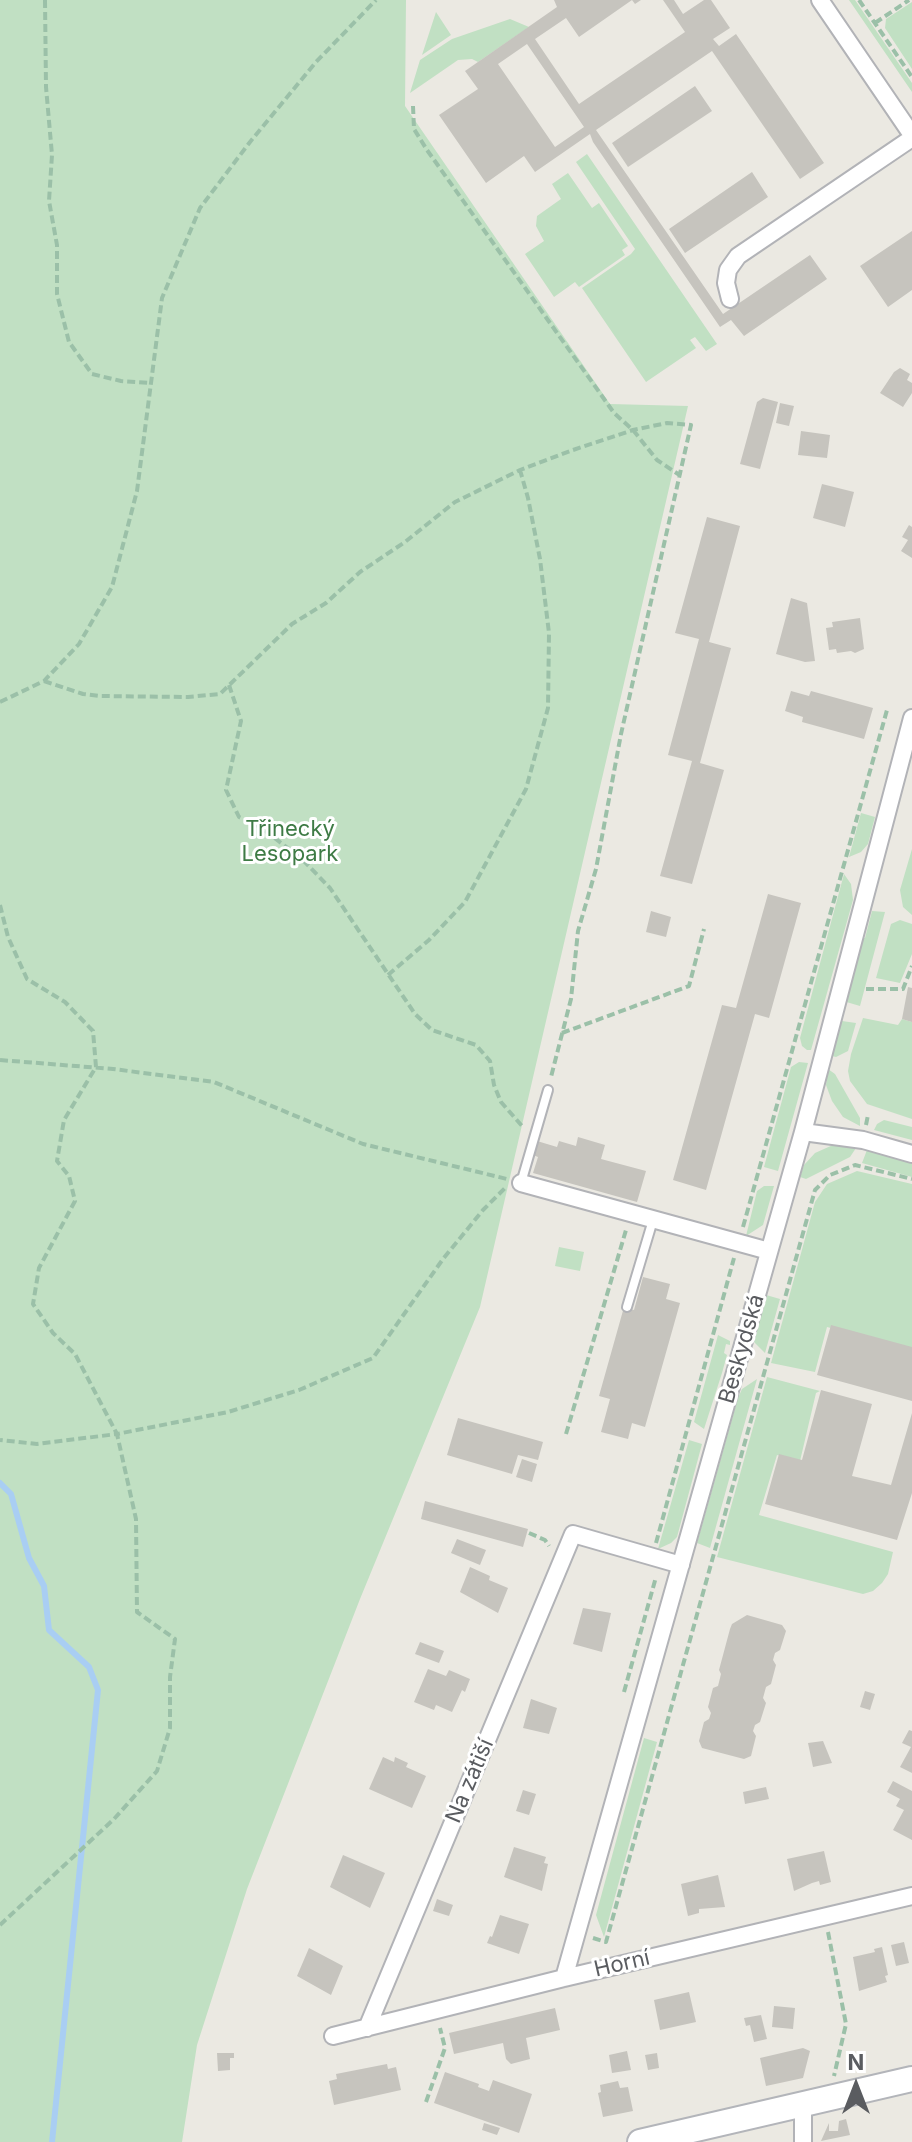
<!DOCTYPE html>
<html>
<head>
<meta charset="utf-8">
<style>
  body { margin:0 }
  #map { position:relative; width:912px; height:2142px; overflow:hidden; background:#ebe9e2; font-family:Inter,sans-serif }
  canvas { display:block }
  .north { position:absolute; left:816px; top:2046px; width:80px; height:80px; -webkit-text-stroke:6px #fff; paint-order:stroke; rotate:0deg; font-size:22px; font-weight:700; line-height:32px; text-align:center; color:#5a5c60 }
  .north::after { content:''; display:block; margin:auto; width:28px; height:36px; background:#5a5c60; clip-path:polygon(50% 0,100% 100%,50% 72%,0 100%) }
</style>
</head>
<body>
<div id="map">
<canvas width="912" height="2142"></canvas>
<div class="north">N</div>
</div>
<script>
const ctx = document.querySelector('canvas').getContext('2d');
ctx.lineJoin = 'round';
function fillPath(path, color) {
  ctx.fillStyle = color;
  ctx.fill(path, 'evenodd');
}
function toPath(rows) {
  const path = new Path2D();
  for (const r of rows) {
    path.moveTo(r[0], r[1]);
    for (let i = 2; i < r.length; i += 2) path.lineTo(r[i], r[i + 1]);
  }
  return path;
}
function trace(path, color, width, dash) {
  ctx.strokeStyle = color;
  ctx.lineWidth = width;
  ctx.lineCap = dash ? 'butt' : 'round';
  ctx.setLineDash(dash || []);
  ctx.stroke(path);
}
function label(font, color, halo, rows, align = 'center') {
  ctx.font = font + ' Inter,sans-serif';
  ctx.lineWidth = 6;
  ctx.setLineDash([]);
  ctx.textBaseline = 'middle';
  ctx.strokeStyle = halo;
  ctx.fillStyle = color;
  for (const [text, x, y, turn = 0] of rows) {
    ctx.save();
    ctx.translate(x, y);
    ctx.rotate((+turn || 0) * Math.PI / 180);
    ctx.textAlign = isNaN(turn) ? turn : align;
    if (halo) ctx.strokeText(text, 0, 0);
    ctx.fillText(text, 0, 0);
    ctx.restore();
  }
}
fillPath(toPath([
  [0,0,406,0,405,106,610,404,688,406,480,1307,360,1599,247,1889,197,2045,182,2142,0,2142],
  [849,0,855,0,912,83,912,92],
  [912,2,912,69,885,28,886,19],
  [436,12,451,35,422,55],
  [510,19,529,27,478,62,472,59,458,60,410,93,420,60,452,39],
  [587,154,717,344,706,351,695,337,690,340,696,348,646,382,582,288,631,254,635,249,576,162],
  [568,173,592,208,599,203,628,246,622,250,625,255,579,287,575,282,554,297,525,254,544,241,536,226,537,216,561,199,552,184],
  [861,813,875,817,868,844,861,852,849,857],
  [912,849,912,915,903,907,900,890],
  [844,874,851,884,853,900,811,1050,807,1050,802,1046,800,1038],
  [872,911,885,912,860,1006,843,1001,858,937,865,938],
  [900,920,912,924,912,954,900,983,876,978,891,924],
  [863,1018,898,1025,902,1019,912,1022,912,1119,867,1104,850,1081,848,1071,851,1054],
  [842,1021,856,1023,848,1051,836,1057,832,1056],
  [799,1062,808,1063,778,1171,764,1167,791,1067],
  [828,1069,835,1074,860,1118,860,1126,843,1117,832,1101,826,1085],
  [884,1120,912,1127,912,1140,874,1130,877,1124],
  [833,1145,856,1148,850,1157,806,1179,800,1177,804,1165,815,1153],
  [867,1150,912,1163,912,1177,862,1163],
  [857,1171,912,1184,912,1350,827,1327,815,1372,771,1363,815,1202,827,1184],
  [764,1186,774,1186,763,1225,746,1236,757,1191],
  [559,1247,584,1252,580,1271,555,1266],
  [766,1295,780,1299,765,1353,754,1342],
  [718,1335,730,1341,730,1345,726,1344,724,1353,727,1355,722,1373,704,1429,694,1422],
  [767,1377,820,1391,816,1393,800,1461,777,1455,759,1515,893,1552,888,1574,882,1583,873,1591,863,1594,717,1557],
  [757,1379,710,1548,697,1543,738,1398,742,1389],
  [689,1440,702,1444,677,1537,671,1543,658,1549],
  [644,1738,657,1742,604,1937,596,1915]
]), '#c1e0c3');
trace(toPath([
  [0,1483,11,1494,29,1558,44,1586,49,1630,89,1667,98,1690,52,2142]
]), '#a9cef3', 6);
fillPath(toPath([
  [554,0,641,0,635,4,632,0,579,37,566,18,535,39,579,104,685,32,663,0,674,0,683,14,704,0,711,0,730,28,713,39,719,46,736,34,824,163,800,179,712,51,596,130,723,314,810,255,827,279,744,336,731,320,720,327,593,142,590,134,535,172,524,156,486,183,439,115,478,89,465,71,557,7],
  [527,44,584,127,555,147,498,64],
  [695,86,712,111,628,167,612,143],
  [752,172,768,197,685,253,669,229],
  [912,231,912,290,888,307,860,266],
  [900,368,910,374,907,380,912,383,912,393,903,407,880,393,894,372],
  [763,398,778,402,760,469,740,464,757,402],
  [780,403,794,406,789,426,776,423],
  [801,431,830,435,827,458,798,455],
  [822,484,854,492,845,527,813,518],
  [707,517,740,526,709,642,731,648,700,763,724,770,692,884,660,876,692,761,668,755,699,639,675,633],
  [909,525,912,527,912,558,901,551,908,540,902,537],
  [791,598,807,603,815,661,805,662,776,654],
  [860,618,864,649,855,653,851,651,837,653,836,649,829,650,826,628,833,627,832,622],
  [791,691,809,696,811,691,873,708,864,739,802,722,803,717,785,711],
  [768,894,801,903,769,1018,755,1014,706,1190,673,1180,722,1005,736,1008],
  [651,911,671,917,666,937,646,932],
  [908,987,912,988,912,1022,902,1019],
  [578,1137,605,1145,601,1159,646,1171,637,1202,533,1173,538,1157,533,1155,537,1141,557,1147,559,1141,576,1146],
  [643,1277,670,1284,666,1299,680,1303,645,1427,632,1423,628,1439,601,1432,610,1399,599,1396,624,1307,634,1310],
  [831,1325,912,1347,912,1401,817,1375],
  [821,1390,872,1404,852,1476,891,1485,912,1413,912,1493,897,1540,765,1504,779,1454,802,1460],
  [458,1418,543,1442,538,1460,518,1455,512,1474,447,1455],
  [522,1459,537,1464,532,1482,516,1477],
  [425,1501,528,1529,523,1547,421,1519],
  [457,1539,486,1550,480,1565,451,1553],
  [470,1567,490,1576,489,1580,508,1588,498,1613,460,1592],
  [583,1608,611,1613,602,1652,573,1644],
  [747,1615,782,1625,786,1631,780,1650,775,1653,773,1660,776,1665,771,1684,766,1687,763,1698,766,1703,760,1722,755,1725,753,1731,756,1736,751,1756,744,1759,702,1748,699,1741,704,1722,709,1719,711,1713,708,1707,713,1688,718,1686,721,1674,719,1670,730,1629,732,1624],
  [420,1642,444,1651,439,1663,415,1654],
  [428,1669,446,1676,449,1670,470,1679,465,1692,462,1690,452,1712,436,1705,434,1710,414,1702],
  [865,1691,875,1694,870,1710,860,1707],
  [531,1699,557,1708,549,1734,523,1728],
  [909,1730,912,1731,912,1773,900,1767,911,1747,902,1743],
  [823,1741,832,1763,813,1767,808,1743],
  [383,1757,394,1762,395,1757,408,1763,406,1767,426,1776,412,1808,369,1789],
  [893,1781,912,1791,912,1840,893,1830,904,1810,896,1806,900,1799,887,1792],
  [766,1787,769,1799,745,1804,743,1792],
  [523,1790,536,1794,529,1815,516,1811],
  [514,1847,546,1857,544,1863,548,1864,542,1891,504,1877],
  [824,1851,831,1882,820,1885,819,1881,812,1883,794,1891,787,1859],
  [343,1855,385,1873,370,1908,330,1887],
  [718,1875,725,1907,699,1909,699,1913,688,1916,681,1884],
  [437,1899,453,1905,449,1916,433,1911],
  [500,1915,529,1924,519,1954,487,1943,490,1936,492,1937],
  [904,1942,909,1963,896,1966,891,1945],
  [882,1947,888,1975,885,1976,887,1982,859,1991,853,1957,875,1952,874,1949],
  [309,1948,343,1966,331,1995,297,1976],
  [689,1992,696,2022,660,2030,654,2000],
  [774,2006,795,2008,793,2029,772,2027],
  [555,2008,560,2030,526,2038,530,2059,511,2064,506,2059,503,2043,454,2054,449,2033],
  [761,2015,767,2039,754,2042,750,2025,746,2026,744,2018],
  [803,2048,810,2051,803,2078,766,2086,760,2058],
  [627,2051,631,2070,612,2073,609,2055],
  [217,2053,234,2053,234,2058,230,2058,230,2070,218,2071],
  [657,2053,659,2068,648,2070,645,2055],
  [387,2064,388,2069,396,2067,401,2090,334,2105,329,2081,337,2079,336,2074],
  [445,2072,479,2084,478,2087,489,2091,493,2080,532,2094,519,2133,434,2103],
  [618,2081,620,2088,628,2087,633,2111,603,2117,598,2093,601,2092,600,2085],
  [846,2119,850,2135,821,2141,829,2123,829,2131,838,2131,839,2121],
  [484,2123,500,2128,497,2135,482,2130]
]), '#c6c4be');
const lane = toPath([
  [521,1183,548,1090],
  [627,1307,653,1220]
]);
const street = toPath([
  [820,0,912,135],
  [730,299,726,283,728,270,738,256,912,138],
  [803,1132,863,1140,912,1154],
  [521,1183,769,1251],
  [564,1978,803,1132,912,718],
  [367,2028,573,1534,681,1565],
  [333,2036,564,1978,912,1896],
  [803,2104,803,2142]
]);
const secondary = toPath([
  [640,2142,912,2079]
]);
trace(lane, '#b2b3b7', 12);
trace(street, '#b2b3b7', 20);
trace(secondary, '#b3b5ba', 28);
trace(toPath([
  [45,0,46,87,52,155,49,201,57,245,57,294,69,342,92,374,121,381,150,383],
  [859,0,912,77],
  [875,23,909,0],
  [413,106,414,129,427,150,614,413,633,430,657,460,681,476],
  [44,681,83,694,100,696,188,697,220,694,292,624,326,603,360,572,405,542,455,502,520,470,573,450,633,430,667,423,691,425,621,734,596,869,578,931,571,999,551,1077],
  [229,685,241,721,226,790,239,817,260,827,301,858,330,888,415,1014,432,1030,476,1045,490,1061,494,1085,501,1102,522,1126],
  [0,702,44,681,79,644,112,587,137,491,162,298,200,208,250,142,316,62,376,0],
  [0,905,8,937,27,979,65,1002,93,1031,96,1067,64,1120,57,1161,69,1176,75,1201,39,1268,33,1304,53,1333,75,1354,117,1434,37,1444,0,1440],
  [388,975,429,940,465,902,526,789,548,708,549,633,540,559,528,498,520,470],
  [866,989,903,989,912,966],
  [562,1033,689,986,704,929],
  [0,1060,113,1069,214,1082,363,1144,507,1179],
  [866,1125,868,1115],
  [743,1227,887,710],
  [566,1434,626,1230],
  [529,1533,545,1540,549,1546],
  [656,1543,734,1258],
  [624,1692,656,1577],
  [0,1925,114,1819,157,1771,170,1728,170,1677,175,1639,137,1612,136,1519,117,1434,228,1412,299,1390,373,1358,443,1259,483,1210,505,1188],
  [828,1932,846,2024,834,2076],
  [593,1938,606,1942,815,1190,830,1175,855,1165,912,1179],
  [426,2102,445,2048,440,2028]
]), '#9bc0a8', 4, [8, 4]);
trace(lane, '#fff', 8);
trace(street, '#fff', 16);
trace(secondary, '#fff', 24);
label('22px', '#3e7b45', '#fff', [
  ["Třinecký",290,829],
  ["Lesopark",290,854]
]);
label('22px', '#5a5c60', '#fff', [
  ["Beskydská",742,1349,-74],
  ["Na zátiší",470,1781,-67],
  ["Horní",622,1964,-13]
]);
</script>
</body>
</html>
